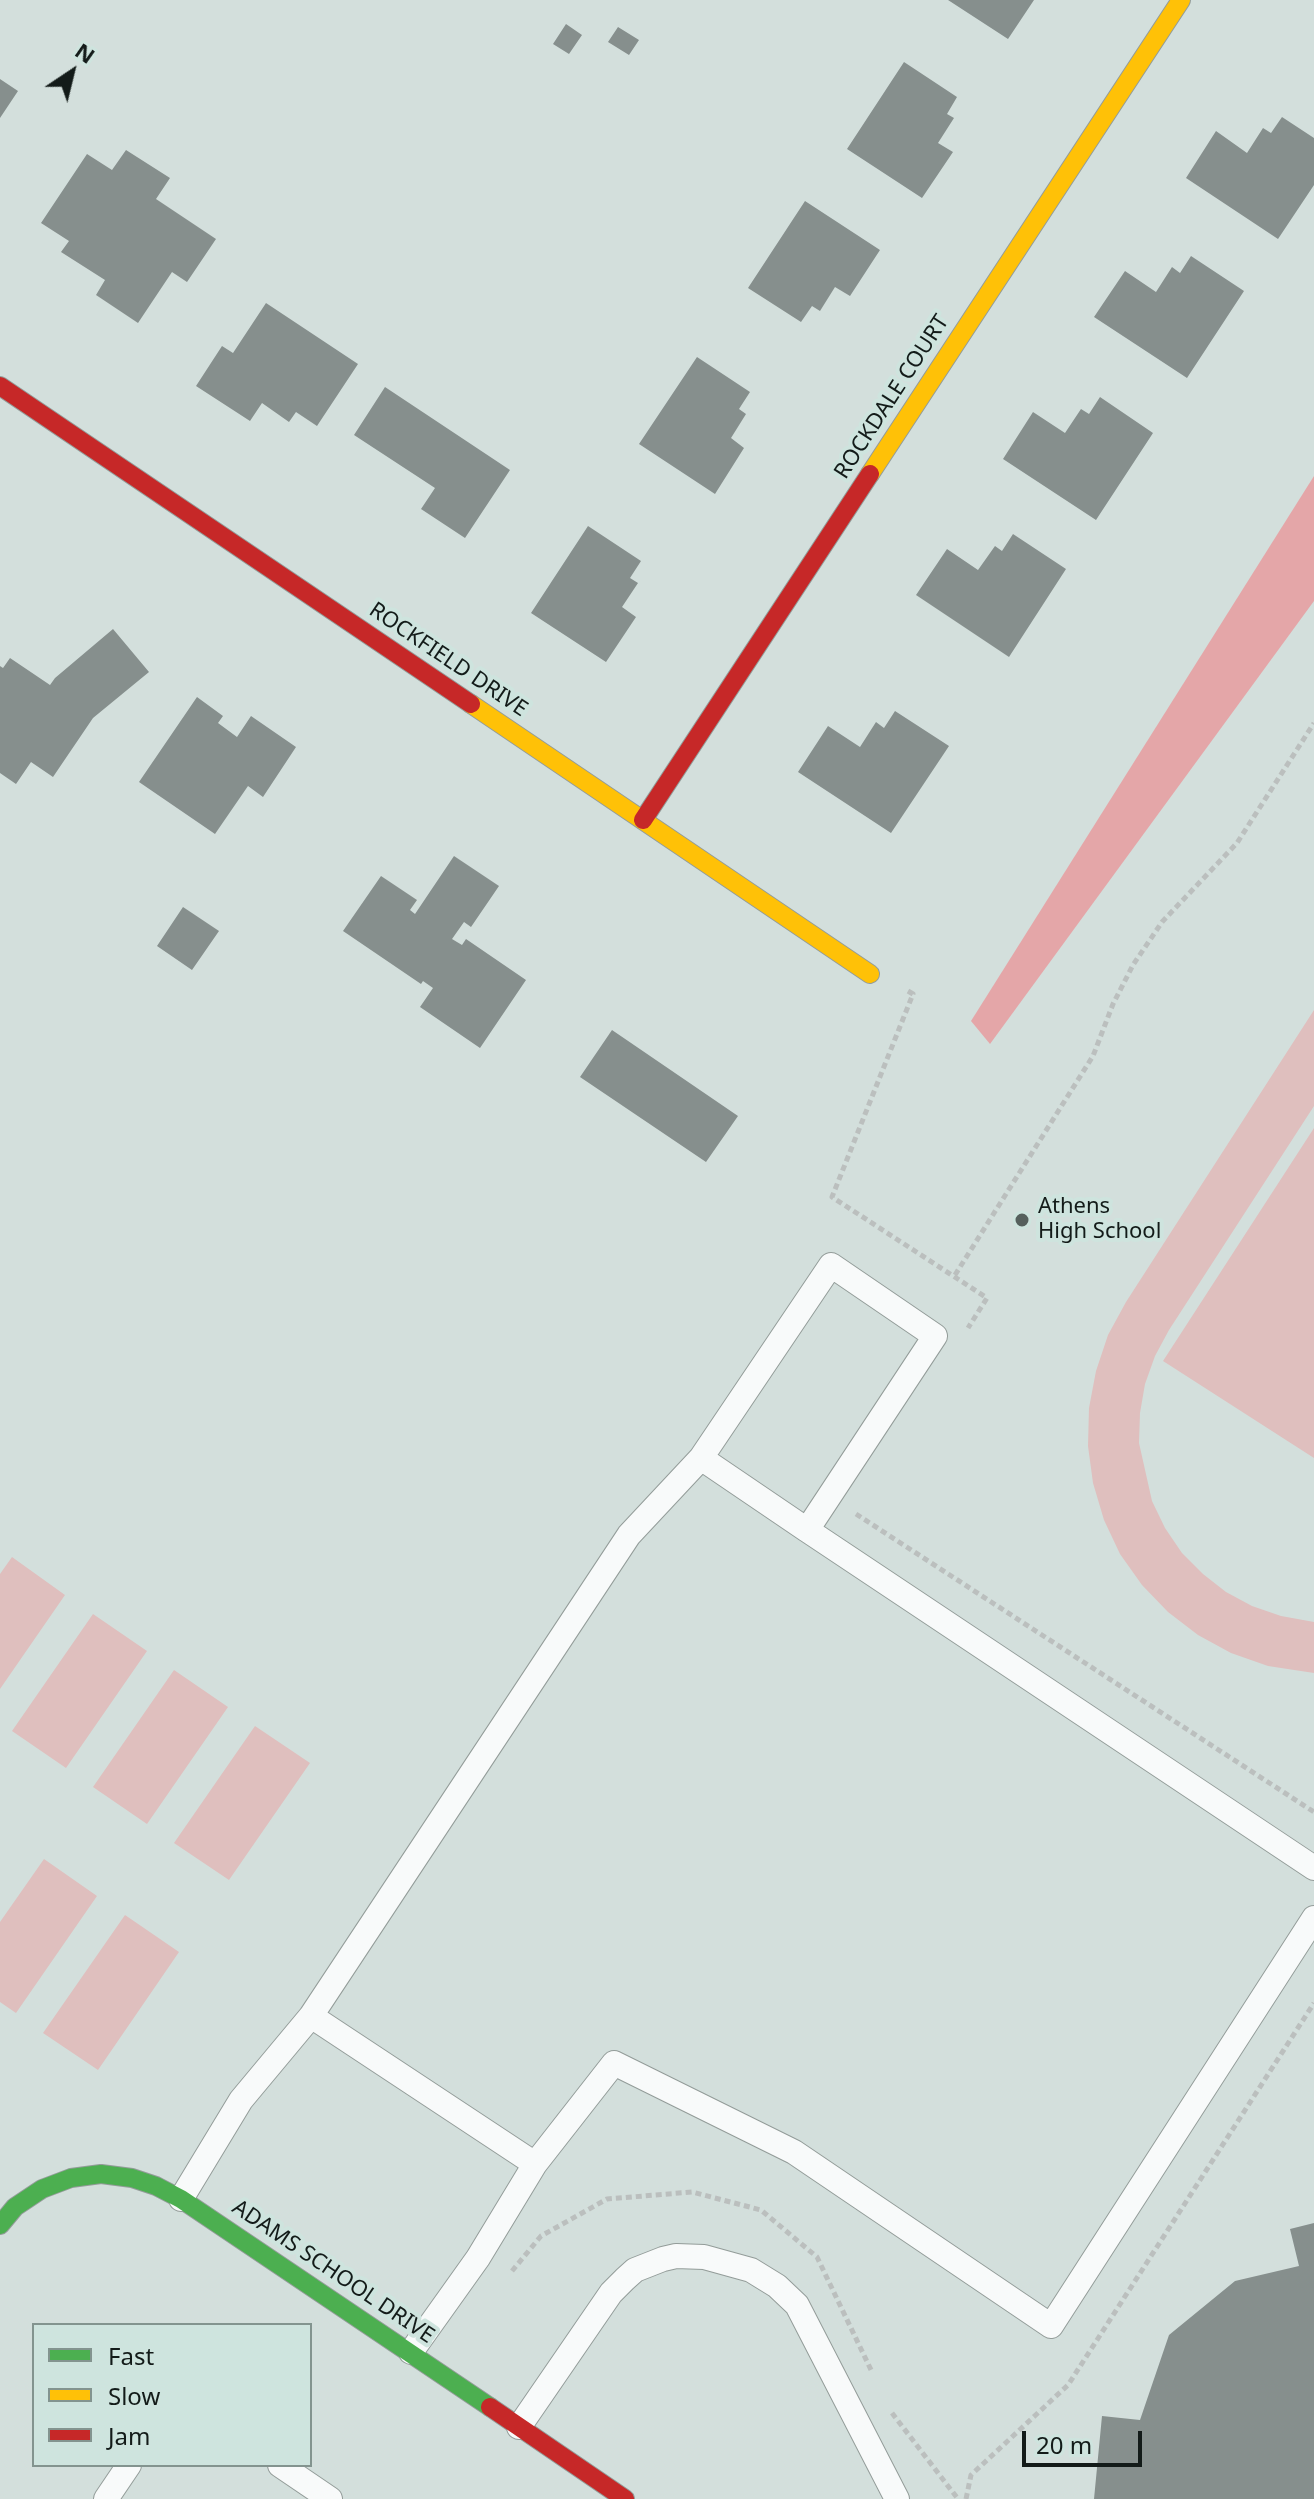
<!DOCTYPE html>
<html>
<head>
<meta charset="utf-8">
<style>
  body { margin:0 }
  #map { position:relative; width:1314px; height:2499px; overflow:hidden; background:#d3dfdc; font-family:"Noto Sans",sans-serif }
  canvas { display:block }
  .legend { position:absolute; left:32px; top:2323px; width:280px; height:144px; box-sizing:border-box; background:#cee4de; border:2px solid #83948f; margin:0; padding:10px 14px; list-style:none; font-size:24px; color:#131b19 }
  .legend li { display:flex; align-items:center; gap:16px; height:40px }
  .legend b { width:40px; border:2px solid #83948f }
  .north { position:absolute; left:32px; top:32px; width:80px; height:80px; -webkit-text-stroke:6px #cee4de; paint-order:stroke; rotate:35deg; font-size:22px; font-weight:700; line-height:32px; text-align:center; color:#131b19 }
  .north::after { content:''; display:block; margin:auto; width:28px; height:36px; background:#131b19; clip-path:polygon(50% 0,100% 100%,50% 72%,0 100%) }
  .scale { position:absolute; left:1022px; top:2431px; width:120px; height:36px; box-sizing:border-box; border:4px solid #131b19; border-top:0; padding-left:10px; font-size:24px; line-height:28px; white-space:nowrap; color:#131b19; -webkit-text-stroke:6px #cee4de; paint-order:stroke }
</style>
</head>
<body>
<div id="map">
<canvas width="1314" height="2499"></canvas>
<ul class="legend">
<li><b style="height:10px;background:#4caf50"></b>Fast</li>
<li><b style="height:10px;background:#ffc107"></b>Slow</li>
<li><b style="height:10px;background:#c62828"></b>Jam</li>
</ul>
<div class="north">N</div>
<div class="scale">20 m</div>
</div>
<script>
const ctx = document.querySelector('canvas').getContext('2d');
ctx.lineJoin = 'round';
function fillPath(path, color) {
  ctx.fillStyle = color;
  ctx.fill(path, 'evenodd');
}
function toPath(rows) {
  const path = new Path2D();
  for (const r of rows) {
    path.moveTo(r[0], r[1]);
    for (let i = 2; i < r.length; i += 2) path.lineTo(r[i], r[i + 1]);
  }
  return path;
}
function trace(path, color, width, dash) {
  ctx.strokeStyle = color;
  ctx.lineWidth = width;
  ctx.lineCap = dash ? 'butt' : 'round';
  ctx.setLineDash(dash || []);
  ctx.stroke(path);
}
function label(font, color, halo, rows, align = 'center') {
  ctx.font = font + ' "Noto Sans",sans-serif';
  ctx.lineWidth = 8;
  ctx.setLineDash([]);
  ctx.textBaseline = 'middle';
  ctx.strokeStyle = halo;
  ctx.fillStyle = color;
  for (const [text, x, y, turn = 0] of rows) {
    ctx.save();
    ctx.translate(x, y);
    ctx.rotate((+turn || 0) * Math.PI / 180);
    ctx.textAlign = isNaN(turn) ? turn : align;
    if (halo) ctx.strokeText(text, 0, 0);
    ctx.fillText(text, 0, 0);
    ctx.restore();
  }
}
fillPath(toPath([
  [1314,1010,1314,1106,1169,1330,1155,1356,1145,1384,1140,1413,1139,1443,1152,1501,1165,1528,1182,1553,1203,1574,1226,1592,1252,1606,1281,1616,1314,1622,1314,1673,1268,1666,1231,1653,1198,1635,1168,1612,1142,1585,1120,1554,1104,1520,1093,1483,1088,1446,1089,1408,1096,1371,1108,1335,1126,1302],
  [1314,1128,1314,1458,1163,1361],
  [12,1557,65,1595,0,1689,0,1574],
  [93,1614,147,1651,66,1768,12,1731],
  [174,1670,228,1707,147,1824,93,1787],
  [255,1726,310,1763,229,1880,174,1843],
  [44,1859,97,1896,16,2013,0,2002,0,1922],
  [125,1915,179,1952,98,2070,43,2033]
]), '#dfbfbe');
fillPath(toPath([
  [1314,476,1314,601,990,1044,971,1021]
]), '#e4a6a8');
fillPath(toPath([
  [948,0,1034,0,1008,39],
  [566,24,582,35,569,54,553,44],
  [618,27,639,40,629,55,608,42],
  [904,62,957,97,947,114,954,118,938,143,953,152,922,198,847,149],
  [0,79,18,91,0,118],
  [1282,117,1314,138,1314,185,1278,239,1186,178,1216,131,1247,153,1263,128,1271,133],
  [126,150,170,178,156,199,216,239,187,282,172,272,138,323,96,295,105,280,61,252,69,241,41,223,87,154,112,170],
  [805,201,880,250,850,296,835,287,820,311,812,306,801,322,748,288],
  [1191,256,1244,291,1187,378,1094,317,1125,271,1156,292,1172,267,1180,273],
  [266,303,358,364,317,426,296,412,289,422,262,403,250,421,196,386,222,346,233,353],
  [697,357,750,392,739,409,746,414,731,438,744,448,715,494,639,444],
  [385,387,510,470,465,538,421,509,435,488,354,435],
  [1100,397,1153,433,1096,520,1003,459,1033,412,1065,433,1081,409,1089,414],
  [588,526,641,561,630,578,638,583,622,607,636,617,606,662,531,613],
  [1013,534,1066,569,1009,657,916,595,947,549,978,570,995,546,1002,551],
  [113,629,149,672,93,718,53,777,31,762,16,784,0,773,0,666,3,668,10,658,50,685,55,678],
  [197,697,223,716,218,723,237,737,251,716,296,747,263,797,248,786,215,834,139,782],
  [895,711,949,746,891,833,798,772,828,726,860,747,876,722,884,728],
  [454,856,499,886,471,927,464,922,452,939,462,945,466,939,526,980,480,1048,420,1007,433,988,423,981,421,984,343,931,381,876,417,900,410,910,415,914],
  [183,907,219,931,192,970,157,946],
  [612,1030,738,1116,706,1162,580,1077],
  [1314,2223,1314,2499,1094,2499,1102,2416,1140,2420,1169,2335,1235,2281,1299,2266,1290,2229]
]), '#868f8d');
const lane = toPath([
  [807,1530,1314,1868],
  [535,2164,311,2016,629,1535,701,1458,831,1265,935,1336,807,1530,701,1458],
  [181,2199,241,2100,311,2016],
  [411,2352,478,2258,535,2164,614,2063,794,2152,1051,2326,1314,1918],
  [519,2427,611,2293,625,2279,635,2270,663,2259,676,2256,704,2257,751,2270,777,2286,797,2305,897,2499],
  [280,2465,330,2499],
  [106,2499,129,2465]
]);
const fast = toPath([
  [0,2225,15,2207,42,2189,71,2178,101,2174,132,2178,156,2186,181,2199,490,2407]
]);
const slow = toPath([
  [870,474,1181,0],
  [471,704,870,974]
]);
const jam = toPath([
  [0,386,471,704],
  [643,820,870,474],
  [490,2407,625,2499]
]);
trace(lane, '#939c99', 26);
trace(fast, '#939c99', 20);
trace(slow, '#939c99', 20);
trace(jam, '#939c99', 20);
trace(toPath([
  [908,991,913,994,832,1197,987,1298,968,1328],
  [955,1275,1093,1056,1113,1004,1133,965,1162,922,1237,843,1314,723],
  [856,1514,1314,1812],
  [512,2271,541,2236,607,2199,692,2192,761,2210,817,2257,872,2372],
  [892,2413,958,2499],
  [966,2499,971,2475,1068,2385,1314,2003]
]), '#bbbfbe', 5, [6, 4]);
trace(lane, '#f8fafa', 24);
trace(fast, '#4caf50', 18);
trace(slow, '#ffc107', 18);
trace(jam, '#c62828', 18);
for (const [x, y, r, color] of [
  [1022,1220,8,"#56605d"]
]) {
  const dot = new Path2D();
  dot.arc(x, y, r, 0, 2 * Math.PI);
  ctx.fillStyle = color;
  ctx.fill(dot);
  trace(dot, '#cee4de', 3);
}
label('22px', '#131b19', '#cee4de', [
  ["ROCKDALE COURT",892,397,-57],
  ["ROCKFIELD DRIVE",448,660,34],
  ["ADAMS SCHOOL DRIVE",333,2272,34]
]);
label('22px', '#131b19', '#cee4de', [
  ["Athens",1038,1207],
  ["High School",1038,1232]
], 'left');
</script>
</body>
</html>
